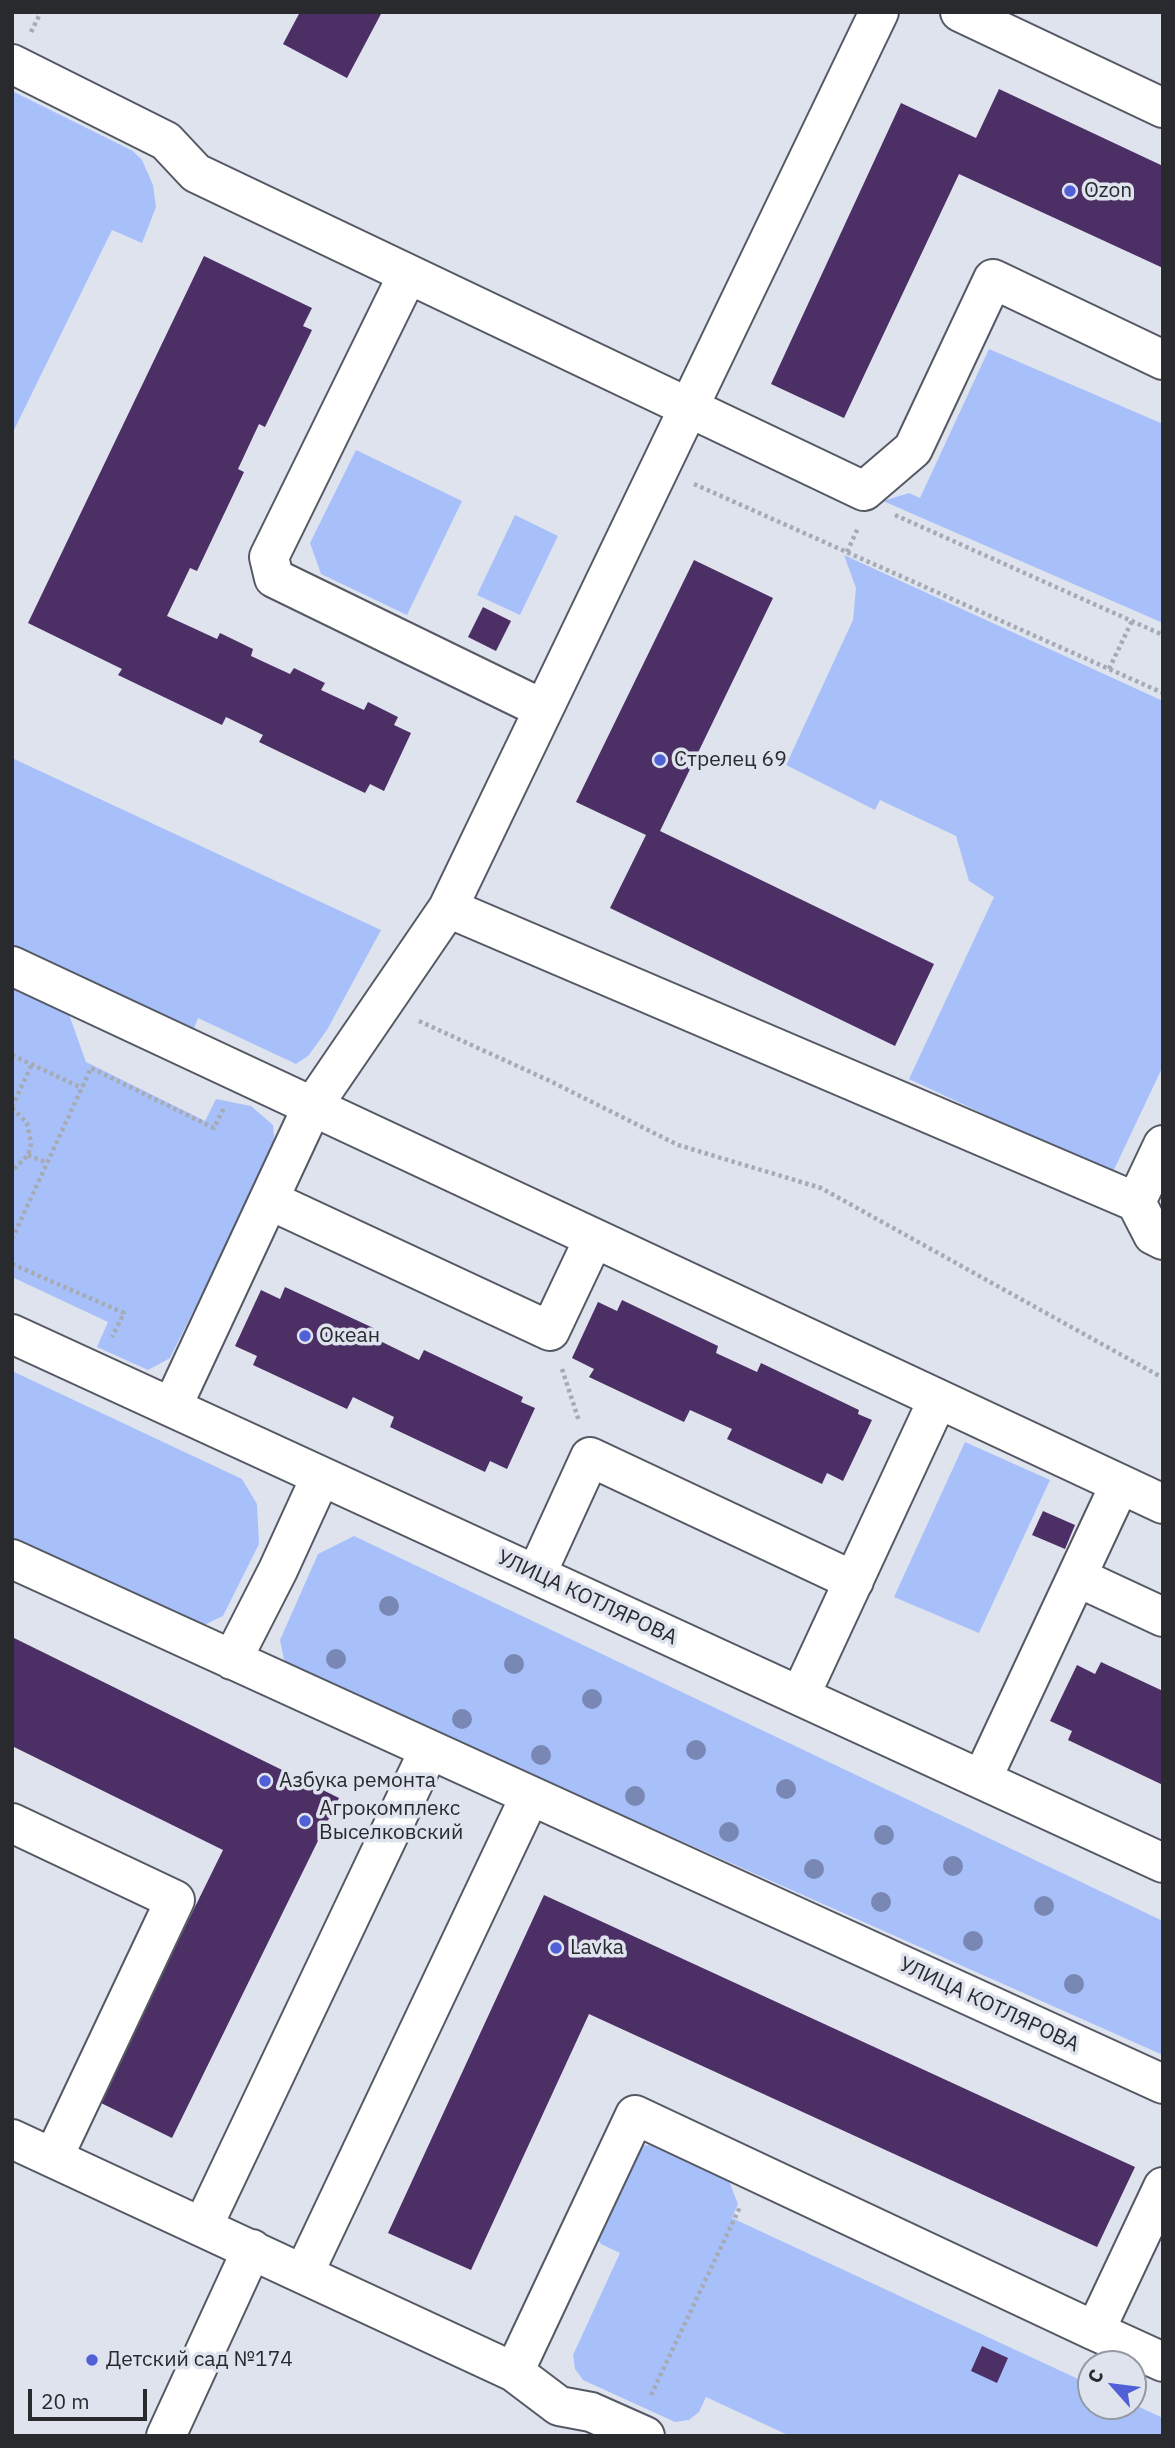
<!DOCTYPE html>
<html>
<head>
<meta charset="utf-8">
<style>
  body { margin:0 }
  #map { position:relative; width:1175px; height:2448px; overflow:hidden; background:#dee3ee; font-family:"IBM Plex Sans",sans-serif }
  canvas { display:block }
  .frame { position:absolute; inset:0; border:14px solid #282a2e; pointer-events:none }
  .north { position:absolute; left:1077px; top:2350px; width:70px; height:70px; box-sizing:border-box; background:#dee3ee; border:2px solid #9599a1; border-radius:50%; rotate:298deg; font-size:19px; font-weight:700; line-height:28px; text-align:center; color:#282a2e }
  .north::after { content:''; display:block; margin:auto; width:24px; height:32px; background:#5160d6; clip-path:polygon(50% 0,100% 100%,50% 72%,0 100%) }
  .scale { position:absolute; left:28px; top:2389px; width:119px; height:32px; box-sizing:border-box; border:4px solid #282a2e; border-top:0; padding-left:9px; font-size:21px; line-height:24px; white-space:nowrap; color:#282a2e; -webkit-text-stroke:5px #dee3ee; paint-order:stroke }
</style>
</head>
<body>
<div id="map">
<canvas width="1175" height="2448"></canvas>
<div class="frame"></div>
<div class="north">С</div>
<div class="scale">20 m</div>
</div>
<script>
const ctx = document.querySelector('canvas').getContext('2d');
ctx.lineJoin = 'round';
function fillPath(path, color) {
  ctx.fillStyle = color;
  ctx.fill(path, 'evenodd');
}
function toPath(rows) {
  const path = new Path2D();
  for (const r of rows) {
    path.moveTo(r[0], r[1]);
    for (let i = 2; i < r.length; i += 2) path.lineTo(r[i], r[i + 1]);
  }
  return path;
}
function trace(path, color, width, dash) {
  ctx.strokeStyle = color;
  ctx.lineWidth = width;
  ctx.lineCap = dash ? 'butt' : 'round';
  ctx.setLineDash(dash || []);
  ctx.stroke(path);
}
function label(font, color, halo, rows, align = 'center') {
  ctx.font = font + ' "IBM Plex Sans",sans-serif';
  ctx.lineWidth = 7;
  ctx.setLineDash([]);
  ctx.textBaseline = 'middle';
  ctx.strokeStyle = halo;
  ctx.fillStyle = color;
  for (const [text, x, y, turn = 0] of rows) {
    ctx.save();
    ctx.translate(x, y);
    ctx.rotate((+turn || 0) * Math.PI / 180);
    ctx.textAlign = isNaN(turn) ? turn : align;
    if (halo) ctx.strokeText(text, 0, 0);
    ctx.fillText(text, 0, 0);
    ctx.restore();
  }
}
fillPath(toPath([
  [12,91,133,151,142,160,153,185,156,207,142,243,112,230,12,434],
  [989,349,1163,424,1163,623,883,501,909,493,920,498],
  [356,450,462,501,407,615,321,574,310,543],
  [515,515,558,536,520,615,477,595],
  [844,555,1163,701,1163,1066,1112,1174,909,1079,994,897,969,881,956,836,880,800,875,810,786,765,853,620,856,588],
  [12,758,381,930,327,1030,308,1056,296,1064,198,1018,191,1036,12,946],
  [12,980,66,1006,86,1062,205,1121,216,1099,251,1106,273,1125,275,1147,170,1358,148,1370,97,1347,108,1322,12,1277],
  [12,1371,242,1479,257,1504,259,1544,223,1616,202,1626,12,1540],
  [965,1442,1050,1480,979,1633,894,1597],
  [354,1536,1163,1921,1163,2055,285,1665,280,1640,318,1554],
  [650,2145,729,2181,738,2204,732,2218,1091,2385,1091,2406,1133,2404,1163,2418,1163,2436,790,2436,706,2397,699,2412,689,2420,675,2422,583,2380,575,2369,573,2355,620,2253,601,2244,594,2234,638,2146]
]), '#a8c0fa');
fillPath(toPath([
  [300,12,382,12,347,78,283,44],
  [999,89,1163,166,1163,268,959,174,844,418,771,384,901,103,976,138],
  [204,256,312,308,303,326,312,330,265,427,259,424,238,469,244,472,197,571,190,568,167,616,217,639,220,633,253,649,251,656,290,674,294,668,325,683,321,690,364,710,368,702,398,717,394,725,411,733,384,791,370,784,365,793,259,742,263,735,226,717,222,725,118,675,122,669,28,623],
  [694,560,773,598,660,831,934,964,895,1046,610,908,646,835,576,802],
  [483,607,511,621,496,651,468,637],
  [285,1287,382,1332,378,1340,419,1360,424,1350,523,1397,521,1402,535,1408,507,1469,490,1461,485,1472,390,1427,394,1417,353,1397,347,1409,253,1365,257,1356,235,1346,261,1290,280,1299],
  [622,1300,718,1346,716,1353,757,1372,761,1363,859,1410,858,1414,872,1420,843,1481,827,1473,822,1484,727,1439,732,1429,690,1410,684,1422,589,1377,594,1369,572,1358,598,1302,617,1311],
  [1043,1511,1075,1525,1065,1549,1032,1535],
  [12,1637,339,1798,172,2138,99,2102,223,1850,12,1746],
  [1101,1662,1163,1691,1163,1785,1068,1740,1072,1731,1050,1721,1077,1665,1095,1674],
  [544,1895,1135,2167,1097,2247,589,2014,471,2270,388,2233],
  [982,2346,1008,2358,997,2383,971,2371]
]), '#4c2f65');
const minor = toPath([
  [960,12,1163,108],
  [12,64,166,141,196,173,864,491,913,449,993,279,1163,360],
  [408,274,269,557,274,578,543,709],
  [448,908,1136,1202,1153,1235,1163,1240],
  [12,966,1163,1504],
  [269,1200,550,1331,594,1238],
  [1136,1202,1163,1145],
  [12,1334,1163,1863],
  [172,1407,312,1107,448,908,879,12],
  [12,1559,1163,2084],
  [536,1575,590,1457,854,1581],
  [1077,1577,1163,1617],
  [232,1660,278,1570,321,1476],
  [800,1696,938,1399],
  [982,1779,1120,1484],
  [12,1823,175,1900,54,2156],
  [12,2139,514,2372,559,2406,591,2412,645,2436],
  [203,2226,429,1750],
  [304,2273,530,1796],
  [1095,2331,1163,2362],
  [514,2372,635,2115,1095,2331,1163,2187],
  [166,2436,252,2249]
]);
trace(minor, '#555963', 42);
trace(toPath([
  [31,32,41,12],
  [694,484,1163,693],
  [895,515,1163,635],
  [847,552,858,528],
  [1109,669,1132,621],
  [419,1021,550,1081,678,1145,821,1188,1163,1378],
  [12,1055,82,1088],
  [12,1107,32,1064],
  [12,1108,27,1123,31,1144,28,1155,12,1171],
  [28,1155,47,1163],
  [12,1239,91,1068,214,1128,224,1108],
  [12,1264,124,1313,112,1337],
  [562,1369,579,1421],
  [651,2395,740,2207]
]), '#a6aab3', 4.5, [3.5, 3.5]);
trace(minor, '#fff', 38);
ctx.fillStyle = '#7987b4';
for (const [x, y] of [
  [389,1606],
  [336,1659],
  [514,1664],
  [592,1699],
  [462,1719],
  [696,1750],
  [541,1755],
  [786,1789],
  [635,1796],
  [729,1832],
  [884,1835],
  [953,1866],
  [814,1869],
  [881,1902],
  [1044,1906],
  [973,1941],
  [1074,1984]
]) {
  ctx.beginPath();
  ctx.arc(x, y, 10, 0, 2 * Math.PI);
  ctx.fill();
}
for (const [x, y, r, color] of [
  [1070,191,7,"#5160d6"],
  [660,760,7,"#5160d6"],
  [305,1336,7,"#5160d6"],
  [265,1781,7,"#5160d6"],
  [305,1821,7,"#5160d6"],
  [556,1948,7,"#5160d6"],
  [92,2360,7,"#5160d6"]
]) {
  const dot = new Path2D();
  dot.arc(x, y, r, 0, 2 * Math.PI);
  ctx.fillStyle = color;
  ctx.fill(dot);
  trace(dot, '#dee3ee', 2.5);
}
label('21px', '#282a2e', '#dee3ee', [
  ["Ozon",1084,191],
  ["Стрелец 69",674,760],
  ["Океан",319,1336],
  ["Азбука ремонта",279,1781],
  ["Агрокомплекс",319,1809],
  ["Выселковский",319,1833],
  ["Lavka",570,1948],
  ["Детский сад №174",106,2360]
], 'left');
label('21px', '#282a2e', '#dee3ee', [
  ["УЛИЦА КОТЛЯРОВА",587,1598,25],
  ["УЛИЦА КОТЛЯРОВА",989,2005,25]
]);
</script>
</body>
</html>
